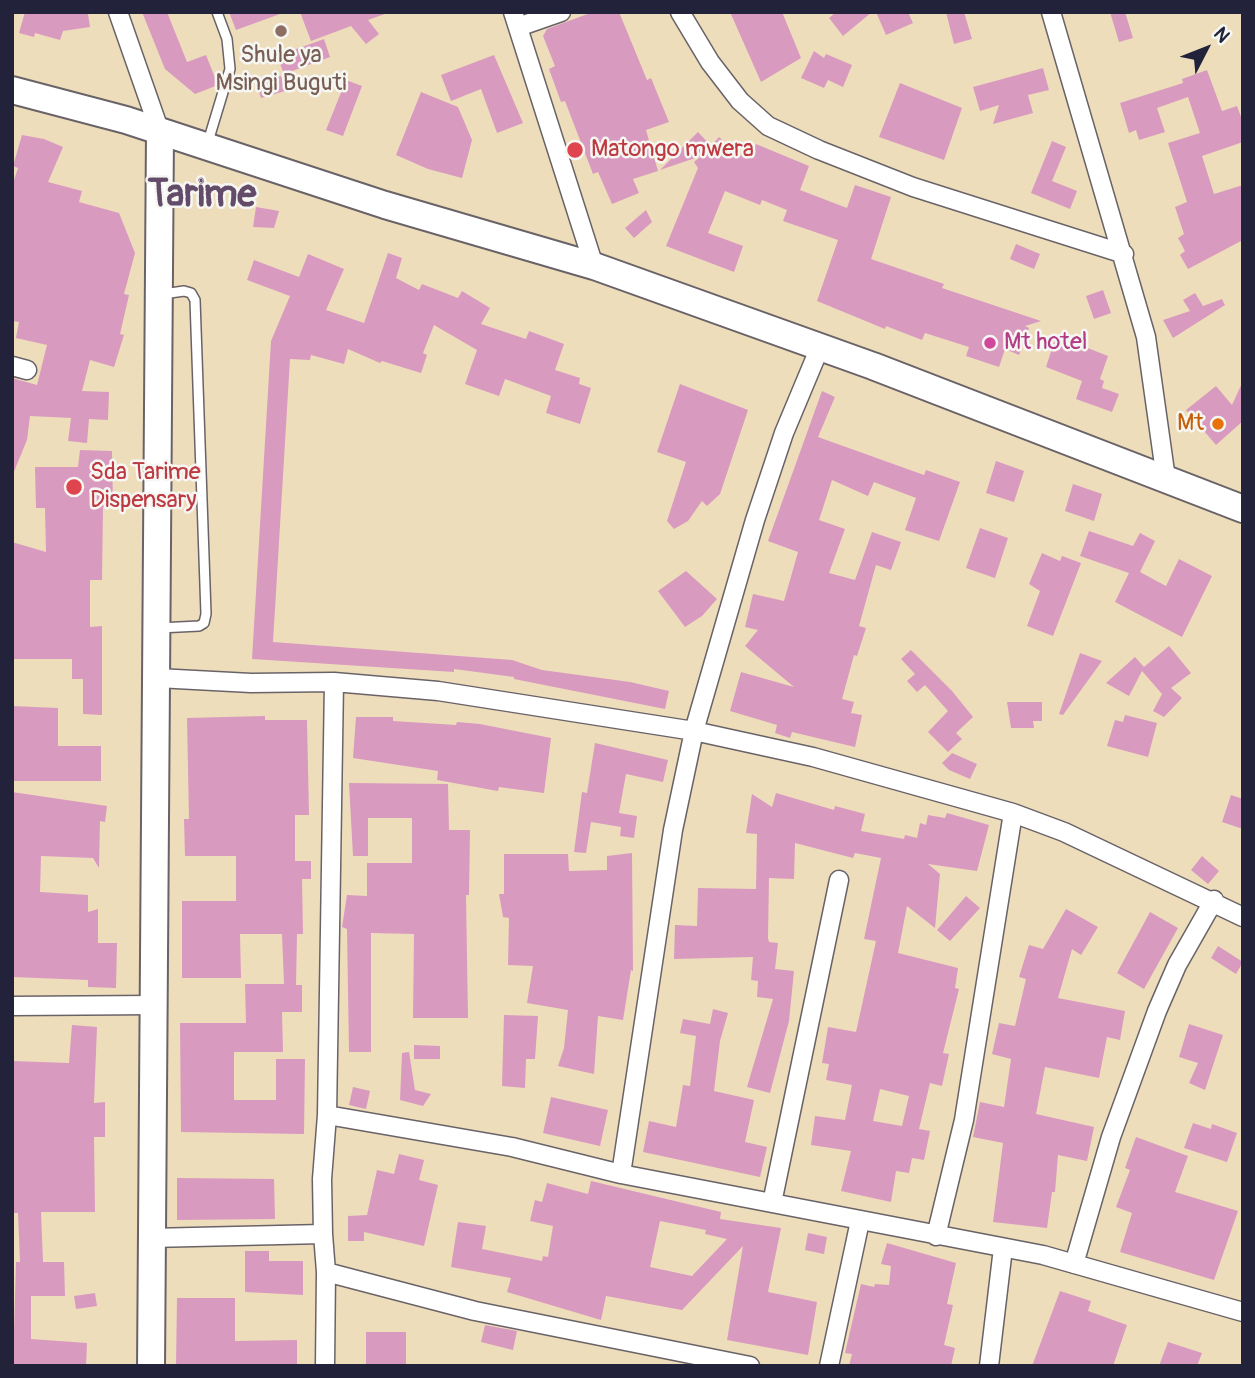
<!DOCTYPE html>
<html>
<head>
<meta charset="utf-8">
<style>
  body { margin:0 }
  #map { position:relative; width:1255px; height:1378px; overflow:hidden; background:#edb; font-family:Pangolin,sans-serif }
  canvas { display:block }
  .frame { position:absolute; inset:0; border:14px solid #22223b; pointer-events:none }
  .north { position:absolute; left:1171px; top:14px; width:70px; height:70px; -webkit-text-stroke:5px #f6f6f2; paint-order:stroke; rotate:48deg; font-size:19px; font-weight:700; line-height:28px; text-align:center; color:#22223b }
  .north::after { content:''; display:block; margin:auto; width:24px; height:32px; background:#22223b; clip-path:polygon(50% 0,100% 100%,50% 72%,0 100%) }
</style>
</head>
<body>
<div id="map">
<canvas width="1255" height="1378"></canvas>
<div class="frame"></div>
<div class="north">N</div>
</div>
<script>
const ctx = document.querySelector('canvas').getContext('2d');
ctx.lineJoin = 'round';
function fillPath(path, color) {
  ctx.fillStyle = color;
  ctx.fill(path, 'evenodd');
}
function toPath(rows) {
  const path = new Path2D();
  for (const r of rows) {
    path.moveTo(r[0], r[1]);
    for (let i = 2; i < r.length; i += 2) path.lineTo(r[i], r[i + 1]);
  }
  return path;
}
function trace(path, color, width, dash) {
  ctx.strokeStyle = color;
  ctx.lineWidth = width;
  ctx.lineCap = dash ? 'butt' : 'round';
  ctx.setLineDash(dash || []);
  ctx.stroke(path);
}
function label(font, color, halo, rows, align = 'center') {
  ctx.font = font + ' Pangolin,sans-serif';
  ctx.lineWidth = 5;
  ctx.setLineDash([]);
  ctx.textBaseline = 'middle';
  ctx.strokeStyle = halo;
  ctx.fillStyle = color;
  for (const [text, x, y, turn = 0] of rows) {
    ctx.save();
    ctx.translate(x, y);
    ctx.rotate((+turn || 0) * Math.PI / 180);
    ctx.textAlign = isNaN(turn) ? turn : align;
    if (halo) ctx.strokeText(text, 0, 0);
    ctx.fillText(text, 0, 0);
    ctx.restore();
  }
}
fillPath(toPath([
  [25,12,88,14,90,27,63,31,60,40,35,33,34,37,19,33],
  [142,12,167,12,187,62,206,55,218,85,195,94,165,69],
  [229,12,279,12,280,14,236,30],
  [300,12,385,12,385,14,368,20,379,34,366,44,351,26,311,41],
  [593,12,619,12,647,80,651,78,669,122,646,130,658,171,633,179,639,193,612,204,598,172,593,174,565,101,561,102,549,69,555,66,543,36,547,29],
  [730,12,782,12,801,58,761,82],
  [836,12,872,12,843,36,829,18],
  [876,12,908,12,913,23,886,35],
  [946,12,964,12,972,39,954,44],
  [1110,12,1125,12,1133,38,1119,42],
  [324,39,330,57,284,74,277,56],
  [814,51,824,58,826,54,852,65,843,87,828,80,824,88,801,78],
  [494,55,523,123,497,133,481,89,451,101,441,75],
  [1043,68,1049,90,1028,95,1033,113,993,124,999,105,980,111,973,87],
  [1207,70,1222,111,1237,106,1243,122,1243,142,1202,156,1214,194,1243,185,1243,240,1188,269,1180,255,1185,251,1178,238,1184,234,1175,207,1187,202,1168,143,1200,133,1188,97,1157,108,1165,132,1139,140,1136,130,1129,133,1120,103,1183,83,1182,79],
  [281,76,285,91,261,98,256,82],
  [346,80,362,86,343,136,326,130],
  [900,83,962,108,944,160,879,137],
  [421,92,458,107,472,140,462,178,428,169,396,155],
  [698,132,711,146,719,137,740,157,744,146,754,150,756,144,809,166,800,190,847,208,855,185,891,197,871,259,944,284,942,288,1041,321,1025,326,1029,328,1019,355,1005,349,999,367,966,356,969,347,925,333,922,340,886,326,885,329,817,301,838,240,783,221,787,210,762,200,760,205,725,191,708,233,743,246,734,272,666,246,698,168,694,162,701,156,660,170],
  [22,135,44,139,63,147,48,182,82,191,79,202,119,213,135,253,124,294,129,295,120,334,124,335,114,367,90,360,82,391,109,392,108,420,89,419,87,443,68,441,71,418,30,416,27,440,13,474,12,378,37,385,47,345,16,338,19,322,12,321,12,186,18,168,13,166],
  [1052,141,1066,147,1052,181,1077,191,1070,209,1031,193],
  [256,207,279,211,274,228,253,227],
  [646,210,652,222,634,238,625,228],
  [1016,244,1040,254,1034,269,1010,259],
  [388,253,402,258,396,278,419,290,422,284,458,298,462,291,490,308,481,324,526,339,529,331,564,344,555,370,580,378,579,384,591,388,580,424,546,413,551,396,505,379,499,396,465,384,477,350,434,325,423,353,427,355,421,373,382,361,380,363,348,349,344,364,311,355,310,360,290,359,273,642,512,660,542,670,630,682,669,691,665,709,514,679,514,677,454,669,454,672,252,659,271,341,290,296,247,280,254,260,299,277,308,254,344,269,326,310,364,323],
  [1103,290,1111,313,1094,319,1086,296],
  [1195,293,1203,306,1222,299,1225,305,1173,338,1163,320,1190,311,1183,300],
  [1055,339,1074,347,1075,343,1108,356,1100,379,1104,381,1102,388,1119,394,1112,412,1076,399,1082,381,1046,367],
  [1243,381,1243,421,1216,445,1186,410,1216,386,1232,405],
  [680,384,748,410,720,494,707,506,702,501,688,521,674,529,667,521,686,462,657,452],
  [822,391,835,397,818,437,924,475,926,470,960,482,939,541,905,530,916,498,874,482,868,496,832,480,819,520,845,529,829,573,855,580,872,532,901,542,891,570,876,565,859,626,866,628,857,656,854,655,842,699,854,702,851,713,862,715,855,747,792,732,790,738,775,733,777,725,730,711,741,672,794,687,745,646,758,630,745,627,753,594,784,601,798,552,768,541],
  [80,450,112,451,113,507,103,507,102,580,90,580,90,627,102,626,102,715,83,714,83,679,72,679,72,659,12,659,12,542,46,552,45,508,36,508,35,467,78,467],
  [996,461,1024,471,1014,502,986,493],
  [1073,484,1102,494,1094,521,1065,511],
  [980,528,1008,538,995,578,966,568],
  [1089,531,1133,546,1140,533,1155,541,1140,572,1166,586,1179,559,1212,576,1182,637,1115,602,1129,573,1080,556],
  [1042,553,1060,561,1062,556,1081,563,1053,636,1027,626,1040,591,1029,584],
  [686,571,717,599,702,616,685,627,658,591],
  [1169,646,1191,673,1171,688,1182,698,1164,717,1153,711,1162,694,1142,671,1129,696,1106,683,1135,657,1144,667],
  [911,650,952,691,973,717,956,733,962,739,948,752,928,732,948,711,925,685,917,692,907,681,915,674,901,659],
  [1080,653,1102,661,1063,715,1059,714],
  [1007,702,1042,702,1042,721,1033,721,1034,728,1011,728],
  [12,706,58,708,58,746,101,746,101,781,12,781],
  [1125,715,1157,723,1148,757,1107,746,1115,720,1123,722],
  [265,716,265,720,307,720,309,815,295,815,295,861,311,861,311,879,302,879,303,934,297,934,296,985,302,985,302,1012,282,1012,283,1052,234,1052,234,1100,276,1100,276,1059,305,1059,304,1134,181,1132,180,1023,246,1023,245,984,284,984,282,934,240,934,241,978,182,978,182,901,236,901,236,856,185,856,184,819,189,819,187,718],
  [356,717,393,717,393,721,456,725,457,722,480,724,551,738,544,793,499,787,498,791,437,780,438,771,353,758],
  [595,743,668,760,663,782,626,774,619,813,637,816,634,838,620,836,621,827,591,822,586,853,574,852,582,792,587,793],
  [952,753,977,764,970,779,949,770,942,763],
  [349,783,448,784,449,830,470,830,469,895,466,895,468,1018,413,1018,414,934,371,933,371,1052,349,1052,347,929,342,927,347,895,367,896,367,863,412,863,412,818,368,818,368,856,353,856],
  [12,792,107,806,105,822,100,821,99,868,93,858,41,856,40,892,88,895,88,912,98,909,98,943,117,943,116,988,88,987,88,980,12,977],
  [776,793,834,810,835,806,865,814,861,831,904,839,905,835,917,838,920,823,926,825,928,815,945,818,947,813,989,825,977,871,928,864,940,874,935,928,907,906,898,953,958,968,955,988,959,989,943,1053,949,1054,942,1086,930,1083,919,1129,930,1131,924,1160,912,1158,909,1173,896,1171,891,1202,841,1191,851,1151,811,1145,815,1116,845,1120,852,1085,826,1080,829,1064,822,1063,828,1027,856,1032,876,941,864,939,881,858,855,853,853,858,795,843,794,879,769,878,768,938,769,942,778,943,775,969,794,971,789,1021,770,1093,747,1087,773,999,757,997,758,981,751,980,753,957,674,959,675,925,697,926,698,888,756,889,757,834,746,833,752,794,772,807],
  [880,1089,909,1096,902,1126,873,1121],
  [1231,795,1243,799,1243,829,1222,822],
  [632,853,633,971,631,970,623,1020,598,1016,594,1074,558,1066,564,1048,568,1010,527,1003,533,966,508,965,509,918,503,917,499,894,504,894,504,854,568,854,569,871,607,870,607,856],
  [1202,856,1219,871,1208,884,1191,870],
  [966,896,980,908,950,941,937,930],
  [1066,909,1098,927,1081,955,1072,949,1058,998,1125,1011,1120,1040,1107,1037,1099,1078,1045,1067,1036,1114,1094,1127,1087,1161,1058,1155,1055,1192,1052,1192,1047,1228,993,1222,1003,1143,973,1137,980,1102,1004,1107,1011,1059,992,1054,999,1023,1015,1026,1026,979,1019,977,1029,945,1043,949],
  [1150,912,1178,928,1144,989,1117,973],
  [1218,946,1243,962,1236,974,1211,958],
  [713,1009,728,1013,720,1041,714,1091,754,1100,745,1142,767,1147,760,1177,643,1152,649,1121,676,1127,683,1085,690,1086,696,1036,680,1033,683,1019,710,1024],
  [504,1015,538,1016,535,1059,526,1059,525,1088,502,1086],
  [1189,1024,1223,1035,1205,1090,1189,1083,1198,1063,1179,1057],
  [72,1025,97,1027,94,1103,105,1102,105,1137,94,1137,95,1212,41,1212,43,1262,64,1262,65,1296,31,1296,31,1339,87,1343,86,1366,13,1366,16,1262,20,1262,18,1213,12,1213,12,1061,69,1063],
  [414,1045,440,1046,440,1059,414,1059],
  [409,1052,415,1090,431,1094,423,1106,400,1100,402,1053],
  [353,1087,370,1091,366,1109,349,1105],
  [551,1097,608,1110,600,1146,543,1133],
  [1193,1123,1211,1129,1212,1124,1237,1133,1227,1162,1184,1148],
  [1136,1137,1188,1156,1175,1192,1238,1211,1214,1280,1120,1252,1132,1213,1116,1207,1130,1170,1125,1168],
  [399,1154,424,1160,419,1180,438,1185,424,1246,364,1232,364,1241,348,1241,348,1216,367,1215,377,1170,394,1174],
  [177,1178,274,1179,275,1219,177,1220],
  [591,1181,721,1212,720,1219,781,1228,768,1292,817,1302,808,1355,727,1340,743,1246,682,1310,606,1296,601,1320,507,1292,511,1278,451,1267,458,1222,486,1226,482,1249,542,1261,543,1256,548,1257,553,1226,530,1221,535,1200,542,1202,547,1183,588,1194],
  [660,1221,706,1230,705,1234,727,1239,692,1276,650,1267],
  [808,1233,827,1237,824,1254,805,1250],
  [887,1243,956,1263,947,1304,953,1305,944,1345,955,1348,951,1366,849,1366,852,1354,845,1353,861,1284,874,1287,875,1284,889,1285,891,1266,881,1264],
  [245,1251,269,1251,269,1261,303,1261,303,1295,245,1292],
  [1060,1291,1091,1301,1088,1311,1127,1325,1113,1366,1032,1366],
  [95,1293,97,1306,76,1309,74,1296],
  [177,1298,235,1298,235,1341,297,1340,297,1366,176,1366],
  [485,1325,517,1331,513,1350,481,1342],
  [366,1332,406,1332,406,1366,366,1366],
  [1168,1342,1202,1353,1197,1366,1159,1366]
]), '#d99ac0');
const lane = toPath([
  [207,145,230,69,227,39,217,12],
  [159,628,199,626,204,623,206,614,195,300,191,293,184,291,163,294]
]);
const street = toPath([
  [118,12,160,132],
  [513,12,594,266],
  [680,12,710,62,740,101,768,126,819,150,913,187,1124,254],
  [1051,12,1146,337,1166,479],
  [518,27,561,12],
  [12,366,27,370],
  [157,678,251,683,334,682,438,691,694,731,813,757,1013,813,1064,832,1243,917],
  [12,1006,155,1005],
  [327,1115,334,682],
  [621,1174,673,830,694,731,755,520,784,433,820,347],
  [772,1203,839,880],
  [323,1234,326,1272,325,1366],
  [936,1236,964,1120,1013,813],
  [150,1238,323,1234,322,1179,327,1115,512,1147,621,1174,1043,1255,1243,1312],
  [1074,1264,1111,1137,1157,1011,1177,965,1214,900],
  [326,1272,475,1311,750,1366],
  [829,1366,860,1221],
  [989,1366,1003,1248]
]);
const secondary = toPath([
  [12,90,126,120,385,205,594,266,873,366,1243,509],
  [151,1366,160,132]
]);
trace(lane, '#696368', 12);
trace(street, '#696368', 21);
trace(secondary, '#696368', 30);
trace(lane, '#fff', 9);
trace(street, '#fff', 18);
trace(secondary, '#fff', 26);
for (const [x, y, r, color] of [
  [281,31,7,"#8d6e63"],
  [575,150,9,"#e0444e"],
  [990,343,7,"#d1479c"],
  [1218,424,7,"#e8710a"],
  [74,487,9,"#e0444e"]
]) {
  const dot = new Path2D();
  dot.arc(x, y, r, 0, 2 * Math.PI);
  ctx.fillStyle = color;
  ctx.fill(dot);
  trace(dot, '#f6f6f2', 2.5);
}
label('24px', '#785e54', '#f6f6f2', [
  ["Shule ya",281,56],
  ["Msingi Buguti",281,84]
]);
label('24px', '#be3a42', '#f6f6f2', [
  ["Matongo mwera",591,150],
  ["Sda Tarime",90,473],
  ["Dispensary",90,501]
], 'left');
label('24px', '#b23c85', '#f6f6f2', [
  ["Mt hotel",1004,343]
], 'left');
label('24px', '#c56008', '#f6f6f2', [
  ["Mt",1204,424]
], 'right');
label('bold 38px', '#624c6a', '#f6f6f2', [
  ["Tarime",202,196]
]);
</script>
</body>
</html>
